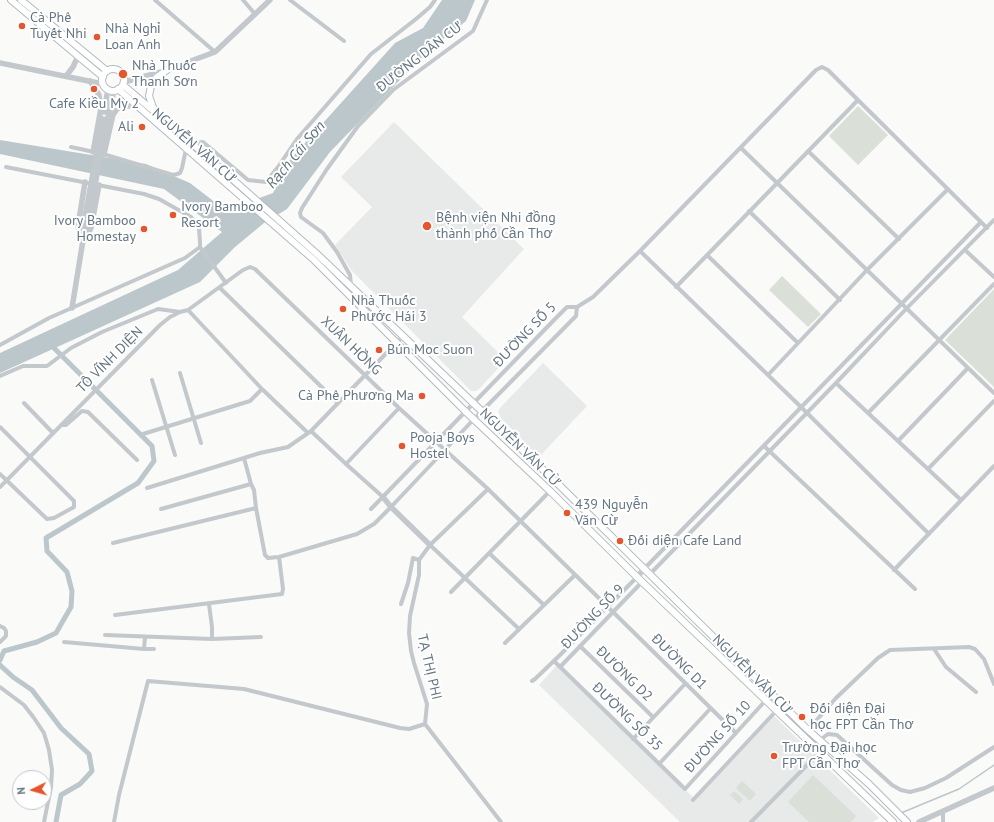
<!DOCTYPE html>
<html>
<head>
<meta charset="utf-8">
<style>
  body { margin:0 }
  #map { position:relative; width:994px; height:822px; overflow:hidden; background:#fafaf8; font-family:"PT Sans",sans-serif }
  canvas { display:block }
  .north { position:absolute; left:12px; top:770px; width:40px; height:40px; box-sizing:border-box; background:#fff; border:1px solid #c1c8cd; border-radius:50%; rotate:265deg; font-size:11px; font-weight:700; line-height:16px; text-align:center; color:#657683 }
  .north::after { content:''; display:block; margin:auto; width:14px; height:18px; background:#e4572e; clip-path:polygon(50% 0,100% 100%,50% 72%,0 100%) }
</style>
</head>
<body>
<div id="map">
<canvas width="994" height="822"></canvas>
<div class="north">N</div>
</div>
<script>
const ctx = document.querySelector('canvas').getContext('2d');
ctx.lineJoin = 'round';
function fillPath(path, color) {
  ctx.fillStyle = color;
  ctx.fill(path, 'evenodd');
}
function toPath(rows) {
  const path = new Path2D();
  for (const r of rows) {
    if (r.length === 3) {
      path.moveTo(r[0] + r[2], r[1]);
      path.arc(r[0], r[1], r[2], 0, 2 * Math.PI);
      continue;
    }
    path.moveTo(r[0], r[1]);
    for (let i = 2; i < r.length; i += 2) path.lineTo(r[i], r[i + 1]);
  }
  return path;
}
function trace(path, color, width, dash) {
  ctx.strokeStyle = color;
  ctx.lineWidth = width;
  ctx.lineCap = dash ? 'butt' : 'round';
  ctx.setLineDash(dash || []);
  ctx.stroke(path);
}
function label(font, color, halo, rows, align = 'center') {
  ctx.font = font + ' "PT Sans",sans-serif';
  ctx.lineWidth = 4;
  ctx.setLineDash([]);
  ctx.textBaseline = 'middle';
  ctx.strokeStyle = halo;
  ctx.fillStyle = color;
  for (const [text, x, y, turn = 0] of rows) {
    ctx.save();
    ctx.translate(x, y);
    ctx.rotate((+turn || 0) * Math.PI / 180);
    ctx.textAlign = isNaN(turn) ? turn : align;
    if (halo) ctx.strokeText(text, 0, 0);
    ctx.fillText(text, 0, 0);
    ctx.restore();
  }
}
fillPath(toPath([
  [394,122,524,249,462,317,506,360,479,389,476,391,471,391,352,271,335,245,372,207,341,177],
  [543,363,587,406,539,457,501,418,498,411,500,408],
  [557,665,693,797,772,714,879,818,873,822,680,822,539,685]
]), '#e8e9e9');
fillPath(toPath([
  [858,106,888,135,858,165,829,136],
  [782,276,821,314,808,327,769,290],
  [994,289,994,387,945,340],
  [813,775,856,816,851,822,809,822,788,802],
  [742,781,756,794,750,801,736,788],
  [734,791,743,799,739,804,730,795]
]), '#dadfd7');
fillPath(toPath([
  [442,0,475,0,466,21,428,51,330,152,287,209,264,223,235,247,200,282,0,373,0,353,178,270,222,232,164,189,0,154,0,140,146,164,190,183,221,207,243,204,273,193,287,163,395,43,423,28]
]), '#bbc7cb');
trace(toPath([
  [901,813,959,789,994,765]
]), '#bbc7cb', 1.5);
trace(toPath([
  [0,660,4,651,37,642,56,633,71,607,72,591,67,572,47,551,46,538,138,483,154,461,152,446,54,348],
  [0,665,13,677,32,690,61,728,89,754,92,771,80,784,61,795,56,822]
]), '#bbc7cb', 5);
const secondary = toPath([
  [11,0,103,77],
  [21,0,107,71],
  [113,80,11],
  [123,85,203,153,317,254,557,483,808,730,869,784,907,822],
  [118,89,313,259,465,411,550,491,637,577,893,822],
  [154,110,149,96,151,86,156,78,167,70]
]);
trace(secondary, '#b3babf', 8);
trace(toPath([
  [155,0,215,52],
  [243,0,255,14],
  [290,0,344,41],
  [192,143,203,142,248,180,266,182,278,167,297,139,371,54,416,19,430,7,435,0],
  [71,147,94,152],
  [741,148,994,393],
  [808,151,899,239],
  [103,154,173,175,177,174,180,173,182,168,186,149],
  [749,211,840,300],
  [200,247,226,283],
  [965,250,994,277],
  [640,251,801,407,929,534],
  [707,255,798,343],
  [351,286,350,275,337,252,323,233,301,217,300,213,302,208,327,169,358,126,393,90,473,31,487,0],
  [676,287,858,100],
  [220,288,338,403],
  [577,307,593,297,640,251,816,70,822,67,828,70,858,100,987,228],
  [0,345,49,318,185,258,200,247,200,242,199,228,191,217,159,199,144,194,6,167],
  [180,373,201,443],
  [768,375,867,270,948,189],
  [0,376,23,366,47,366,71,348,102,332,158,309,180,312],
  [152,380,175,455],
  [836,383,961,500],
  [262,389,308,433],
  [24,403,53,433],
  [868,413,994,284],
  [61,425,66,425,82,411,88,412,137,460],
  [0,427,74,501,74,507,54,518,47,519,0,474],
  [311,431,346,464,383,497],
  [143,434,250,401,262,389,188,310],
  [898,441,968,368],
  [764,446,915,589],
  [244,458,260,453,288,447,311,431,403,336],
  [346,464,399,408],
  [928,469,994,401],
  [0,487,160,325,170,317,180,312,188,310,243,270,250,267,255,269,399,408,488,489,736,733],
  [147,488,244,458,251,484,254,490,256,508,265,555,268,558,279,557],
  [488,489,430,545,419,560,419,575,410,616,409,633,411,651,414,663,427,704,425,724,501,822],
  [161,509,251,484],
  [371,509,554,320,567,307,577,307],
  [113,543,256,508],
  [430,545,519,629],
  [489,553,544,605],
  [644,569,981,222],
  [894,570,994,466],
  [650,574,836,383,907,308,994,220],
  [451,592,550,491],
  [209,604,212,627,212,639],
  [401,604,408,583,413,558,419,560],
  [115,615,282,594,283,589,279,557,357,534,374,524,391,507,474,419,576,316,577,307],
  [0,626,4,628,6,631,6,636,0,642],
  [105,635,212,639,261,637],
  [145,637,144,649,154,649],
  [64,642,144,649],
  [505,643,575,575],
  [580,646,653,717],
  [934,649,946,667,976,692],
  [554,661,685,789,766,700],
  [560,667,642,582],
  [532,681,535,679,559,656,637,577],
  [0,687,24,705,34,718,44,733,49,750,52,770,51,787,44,822],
  [808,730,836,698,878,658,890,650,969,647,975,649,984,659,994,684],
  [633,739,685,684],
  [820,740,828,734,837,735,892,785,901,790,910,792,925,788,946,778,994,747],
  [659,764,710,709],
  [693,800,777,710],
  [943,811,943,822],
  [114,822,119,795,148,681,244,689,400,728,409,729,425,724],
  [751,822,820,752]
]), '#c3c8cc', 4);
trace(toPath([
  [0,63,103,84],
  [66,76,73,67,78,56],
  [90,81,99,95,101,108,93,152],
  [124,82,161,72,215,52,270,0],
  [104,112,108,89],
  [107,121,114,91],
  [104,154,113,115,117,109,125,106,136,106],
  [81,240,78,226,85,182],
  [84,241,91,228,99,185],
  [72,308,84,234],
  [383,497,391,507,430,545],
  [637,577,644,569],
  [919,822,994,788]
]), '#c3c8cc', 5.5);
trace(secondary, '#fff', 6);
trace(toPath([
  [103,119,83,227,84,234,87,228,107,121]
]), '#c3c8cc', 5.5);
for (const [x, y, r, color] of [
  [22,26,4,"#e4572e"],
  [97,37,4,"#e4572e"],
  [123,74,5,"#e4572e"],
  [94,89,4,"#e4572e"],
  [142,127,4,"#e4572e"],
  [173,215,4,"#e4572e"],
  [427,226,5,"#e4572e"],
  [144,229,4,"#e4572e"],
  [343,309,4,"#e4572e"],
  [379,350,4,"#e4572e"],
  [422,396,4,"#e4572e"],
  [402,446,4,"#e4572e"],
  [567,513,4,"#e4572e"],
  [620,541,4,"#e4572e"],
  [802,717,4,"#e4572e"],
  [774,756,4,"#e4572e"]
]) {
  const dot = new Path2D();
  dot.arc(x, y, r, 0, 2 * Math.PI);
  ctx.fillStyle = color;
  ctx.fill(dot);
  trace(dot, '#fff', 1.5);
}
label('14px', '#657683', '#fff', [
  ["Cà Phê",30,18],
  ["Tuyết Nhi",30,34],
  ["Nhà Nghỉ",105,29],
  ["Loan Anh",105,45],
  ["Nhà Thuốc",132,66],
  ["Thanh Sơn",132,82],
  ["Cafe Kiều My 2",94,104,"center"],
  ["Ali",134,127,"right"],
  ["Ivory Bamboo",181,207],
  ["Resort",181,223],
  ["Bệnh viện Nhi đồng",436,218],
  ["thành phố Cần Thơ",436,234],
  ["Ivory Bamboo",136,221,"right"],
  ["Homestay",136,237,"right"],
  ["Nhà Thuốc",351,301],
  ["Phước Hái 3",351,317],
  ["Bún Moc Suon",387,350],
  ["Cà Phê Phương Ma",414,396,"right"],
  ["Pooja Boys",410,438],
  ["Hostel",410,454],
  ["439 Nguyễn",575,505],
  ["Văn Cừ",575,521],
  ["Đối diện Cafe Land",628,541],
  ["Đối diện Đại",810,709],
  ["học FPT Cần Thơ",810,725],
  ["Trường Đại học",782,748],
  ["FPT Cần Thơ",782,764]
], 'left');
label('14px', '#657683', '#fff', [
  ["ĐƯỜNG DÂN CƯ",420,57,-38],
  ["NGUYỄN VĂN CỪ",194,146,41],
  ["ĐƯỜNG SỐ 5",525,335,-46],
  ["XUÂN HỒNG",351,346,44],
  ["TÔ VĨNH DIỆN",110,360,-45],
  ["NGUYỄN VĂN CỪ",520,448,44],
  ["ĐƯỜNG SỐ 9",593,617,-46],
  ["ĐƯỜNG D1",679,662,45],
  ["TẠ THỊ PHI",429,667,77],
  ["ĐƯỜNG D2",624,674,44],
  ["NGUYỄN VĂN CỪ",752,675,45],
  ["ĐƯỜNG SỐ 35",627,717,44],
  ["ĐƯỜNG SỐ 10",718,737,-48]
]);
label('italic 15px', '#60757c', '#fff', [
  ["Rạch Cái Sơn",296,155,-50]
]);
</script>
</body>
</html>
